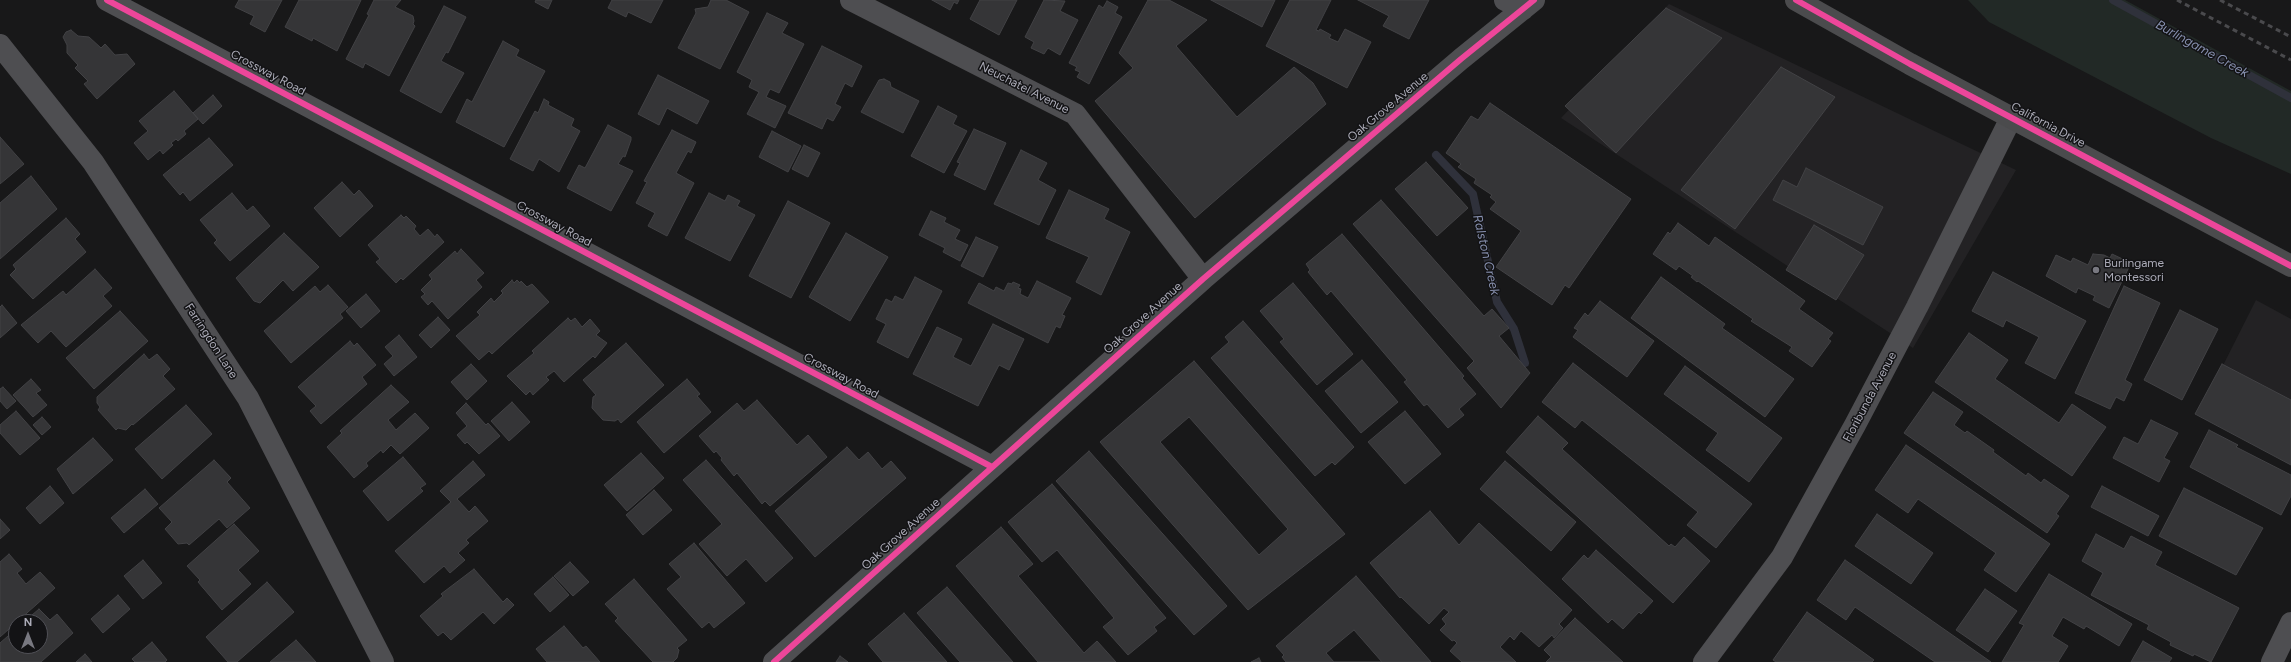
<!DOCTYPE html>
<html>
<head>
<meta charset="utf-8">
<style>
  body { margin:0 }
  #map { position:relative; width:2291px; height:662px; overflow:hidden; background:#181819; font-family:Figtree,sans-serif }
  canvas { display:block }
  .north { position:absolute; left:8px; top:614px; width:40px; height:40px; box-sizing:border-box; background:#131315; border:1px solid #505056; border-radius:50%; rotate:0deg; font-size:11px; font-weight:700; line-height:16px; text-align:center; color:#acacb8 }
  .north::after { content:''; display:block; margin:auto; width:14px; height:18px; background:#787880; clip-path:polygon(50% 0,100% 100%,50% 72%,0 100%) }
</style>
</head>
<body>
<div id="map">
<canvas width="2291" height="662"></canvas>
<div class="north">N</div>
</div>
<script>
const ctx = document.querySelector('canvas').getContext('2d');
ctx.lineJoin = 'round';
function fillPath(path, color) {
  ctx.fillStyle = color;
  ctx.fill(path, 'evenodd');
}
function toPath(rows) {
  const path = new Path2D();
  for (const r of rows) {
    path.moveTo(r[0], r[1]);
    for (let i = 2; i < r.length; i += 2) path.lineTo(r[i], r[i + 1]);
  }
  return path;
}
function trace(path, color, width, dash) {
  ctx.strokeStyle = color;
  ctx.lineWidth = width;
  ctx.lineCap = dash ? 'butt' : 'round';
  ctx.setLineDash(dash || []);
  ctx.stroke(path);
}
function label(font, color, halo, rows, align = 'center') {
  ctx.font = font + ' Figtree,sans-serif';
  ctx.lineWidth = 3;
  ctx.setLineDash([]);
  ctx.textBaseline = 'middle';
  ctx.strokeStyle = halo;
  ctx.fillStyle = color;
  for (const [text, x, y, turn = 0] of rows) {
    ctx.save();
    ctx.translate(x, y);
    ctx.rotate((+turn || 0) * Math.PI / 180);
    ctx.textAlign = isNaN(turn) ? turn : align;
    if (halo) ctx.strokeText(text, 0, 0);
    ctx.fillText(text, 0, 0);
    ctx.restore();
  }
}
fillPath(toPath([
  [1669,4,2016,170,1913,348,1561,118],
  [2256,300,2291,319,2291,464,2198,415]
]), '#232224');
fillPath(toPath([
  [1968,0,2125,0,2291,91,2291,174,2211,138,1989,22]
]), '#222926');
trace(toPath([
  [2113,0,2291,98],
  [1436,155,1473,194,1497,302,1514,329,1525,363]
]), '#2f313b', 8);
const building = toPath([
  [239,0,282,0,265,32,250,24,254,16,235,7,239,0],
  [299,0,361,0,337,51,313,38,312,41,285,27,299,0],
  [374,0,401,0,395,7,413,16,414,21,413,24,415,26,389,76,365,63,363,68,346,59,369,15,367,14,374,0],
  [536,0,552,0,548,9,535,2,536,0],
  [612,0,663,0,651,23,628,12,626,17,608,8,612,0],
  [711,0,726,0,749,12,720,69,678,48,696,13,695,9,708,7,711,0],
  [932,0,959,0,957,4,954,2,950,10,932,0],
  [980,0,1017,0,999,35,970,19,980,0],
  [1044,0,1065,1,1060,11,1078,20,1060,55,1048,48,1044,54,1031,48,1034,42,1025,37,1044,0],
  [1148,0,1169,0,1207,20,1176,46,1237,117,1294,67,1313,83,1326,104,1195,218,1095,101,1133,68,1119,53,1148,0],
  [1211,0,1275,0,1262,27,1211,0],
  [1290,0,1331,0,1316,30,1319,31,1320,29,1331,35,1329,38,1338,42,1345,29,1371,42,1347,88,1266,46,1290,0],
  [1358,0,1429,0,1409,39,1383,26,1389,16,1358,0],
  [1107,1,1118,7,1115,13,1122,17,1089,84,1077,77,1080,72,1075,70,1077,67,1069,63,1099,5,1103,8,1107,1],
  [444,6,466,17,448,53,446,52,441,61,464,73,441,113,400,91,444,6],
  [1666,8,1722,38,1616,153,1565,106,1666,8],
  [767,13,788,23,782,33,804,44,779,93,770,89,766,97,786,106,775,128,747,114,759,92,749,87,752,80,737,72,767,13],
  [71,30,78,36,89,37,101,48,105,44,115,55,127,54,135,64,97,99,84,84,88,81,75,68,78,65,67,53,67,45,63,37,66,32,71,30],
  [503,41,519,50,516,56,545,71,504,147,456,122,467,99,472,102,503,41],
  [822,46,862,66,852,87,845,83,835,104,841,107,833,121,827,118,822,129,788,113,822,46],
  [1781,67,1835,97,1735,229,1681,190,1781,67],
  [658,75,709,101,697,124,667,108,659,125,638,114,658,75],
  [884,79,890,82,891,87,919,101,903,133,861,112,879,80,884,79],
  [174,91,198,119,184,131,186,134,178,141,176,139,171,143,173,145,163,154,160,150,148,160,134,143,148,131,139,121,174,91],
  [213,95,222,106,203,124,193,113,213,95],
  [544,99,549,102,548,105,574,119,571,126,580,131,559,172,539,159,533,171,510,159,535,111,538,113,544,99],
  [1490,103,1631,199,1569,288,1565,285,1552,305,1496,267,1521,231,1490,209,1496,202,1490,197,1492,195,1474,183,1476,179,1458,167,1461,164,1446,153,1471,116,1478,120,1490,103],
  [938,106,957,116,953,124,967,131,944,173,911,156,938,106],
  [608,125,631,137,631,140,625,157,623,156,618,164,633,171,611,211,567,188,579,165,585,168,608,125],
  [974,129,1006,143,985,190,954,175,960,163,957,162,974,129],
  [672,130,696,142,691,153,688,151,676,173,694,183,667,236,648,226,655,213,636,203,647,182,644,181,672,130],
  [772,131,801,146,788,172,759,157,772,131],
  [0,137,24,164,0,184,0,137],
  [209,138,233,165,190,201,183,192,180,195,163,175,209,138],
  [804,145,820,153,808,177,792,169,804,145],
  [1021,150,1047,163,1038,180,1056,190,1039,225,994,204,1021,150],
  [1426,162,1468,208,1437,236,1395,189,1426,162],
  [1806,168,1883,207,1863,245,1773,200,1783,180,1797,187,1806,168],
  [31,176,57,209,0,259,0,203,31,176],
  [342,182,354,195,359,190,373,206,340,237,314,208,342,182],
  [1069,190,1109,209,1104,219,1130,232,1101,295,1076,282,1089,257,1046,238,1069,190],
  [232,193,247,211,253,206,270,226,230,261,214,243,217,240,200,220,232,193],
  [709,193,725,201,728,195,740,201,737,206,755,215,730,261,685,238,709,193],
  [1381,200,1484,316,1492,309,1509,328,1499,336,1530,373,1501,408,1467,368,1474,361,1353,224,1381,200],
  [788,201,830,223,791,298,749,276,788,201],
  [931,211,946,218,944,222,960,230,955,239,968,245,960,261,943,252,945,248,919,235,931,211],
  [401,215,404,218,406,216,416,226,414,229,420,236,428,229,435,237,437,234,444,242,403,280,401,278,396,283,376,262,380,259,368,245,401,215],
  [66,218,80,234,75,239,86,252,33,299,10,275,16,269,13,265,66,218],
  [1678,223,1709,246,1715,237,1805,301,1799,309,1833,333,1828,339,1831,341,1812,367,1789,351,1792,347,1751,321,1753,319,1698,281,1697,282,1691,277,1693,276,1679,266,1676,270,1653,254,1668,232,1670,234,1678,223],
  [1814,225,1864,255,1836,300,1786,270,1814,225],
  [284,233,319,267,293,291,283,280,260,303,254,301,236,278,284,233],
  [846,233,888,257,850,321,809,297,846,233],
  [1342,234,1464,376,1462,378,1476,394,1459,409,1464,415,1448,428,1427,404,1424,406,1404,382,1407,380,1331,291,1327,295,1308,272,1310,270,1306,264,1342,234],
  [976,237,998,247,983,277,961,266,976,237],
  [461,249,484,273,476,280,482,287,448,319,432,301,428,305,421,297,425,294,421,290,432,279,429,275,455,251,457,254,461,249],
  [2093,254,2104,255,2110,258,2112,254,2131,263,2109,308,2093,300,2095,296,2078,288,2076,293,2046,276,2056,255,2071,262,2073,258,2088,265,2093,254],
  [95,269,112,288,103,296,112,306,66,347,51,331,38,343,21,325,63,291,66,295,95,269],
  [1993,272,2086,321,2055,379,2025,363,2039,337,2006,320,2003,327,1972,311,1993,272],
  [915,277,942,291,908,358,877,342,886,324,876,319,886,299,892,302,895,296,903,300,915,277],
  [1661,277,1725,324,1722,328,1794,379,1765,417,1631,318,1661,277],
  [512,280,514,283,517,280,520,283,521,281,527,287,532,284,549,302,492,354,489,351,479,360,456,336,480,315,477,312,491,298,494,302,503,293,501,291,512,280],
  [1037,281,1071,298,1062,315,1065,316,1060,328,1056,326,1048,343,968,303,979,283,994,291,996,287,1004,291,1008,283,1012,284,1013,282,1020,285,1018,288,1021,289,1020,294,1028,298,1037,281],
  [1293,283,1353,354,1317,385,1280,342,1284,339,1260,311,1293,283],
  [328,285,348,307,340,314,343,318,291,363,264,331,315,286,320,292,328,285],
  [2124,286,2160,303,2125,380,2132,384,2124,401,2116,397,2110,409,2075,393,2124,286],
  [366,294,380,311,361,328,346,311,366,294],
  [1600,301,1654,341,1627,377,1573,337,1578,330,1574,328,1585,313,1588,316,1600,301],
  [2,305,17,323,0,338,0,307,2,305],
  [2180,310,2218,329,2182,400,2144,380,2180,310],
  [120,311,148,341,94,389,66,358,120,311],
  [438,317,450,330,431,348,419,335,438,317],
  [568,318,571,321,575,318,582,327,590,319,600,331,596,335,607,343,595,358,593,356,564,382,554,371,546,377,549,380,533,395,530,391,526,395,507,376,534,353,532,351,568,318],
  [1243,321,1354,447,1335,465,1332,462,1315,476,1211,358,1229,342,1225,337,1243,321],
  [993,324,1024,339,1009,370,999,365,978,406,913,374,937,327,962,339,953,357,971,366,993,324],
  [1969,333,2008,360,1995,379,2059,423,2072,404,2106,427,2072,476,1935,382,1969,333],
  [399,335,417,357,394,376,384,364,393,356,385,347,399,335],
  [350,341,354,346,357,343,376,365,362,377,367,384,321,424,310,411,316,406,298,387,350,341],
  [626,343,664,385,621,423,618,419,615,421,603,420,592,408,593,397,596,395,583,380,626,343],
  [144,354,149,360,157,354,170,369,163,376,175,389,133,425,132,424,126,430,118,428,116,430,98,410,100,407,97,403,97,397,144,354],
  [1362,360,1398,402,1361,433,1325,391,1362,360],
  [1194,361,1345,534,1248,610,1100,442,1194,361],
  [1573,363,1752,504,1716,548,1687,525,1698,512,1582,420,1575,428,1542,402,1573,363],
  [471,364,487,381,467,400,451,382,471,364],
  [2222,364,2291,400,2291,465,2195,414,2222,364],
  [1685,366,1782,438,1749,482,1706,450,1718,433,1664,394,1685,366],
  [31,379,41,390,36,393,47,405,33,417,13,395,31,379],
  [687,379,700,394,697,396,711,412,664,453,637,422,687,379],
  [391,385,409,402,388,420,396,430,415,413,429,428,400,454,391,445,383,453,381,450,366,463,368,466,354,478,327,447,342,433,340,431,391,385],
  [3,387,16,401,7,409,0,401,0,389,3,387],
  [1933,392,1963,412,1954,425,1965,433,1967,431,1994,450,1993,452,2026,476,2028,473,2041,483,2044,479,2069,496,2056,514,2059,516,2047,533,1904,433,1933,392],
  [757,400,797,445,808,435,827,457,770,506,765,501,762,504,737,473,734,476,721,460,722,458,716,451,714,453,699,436,737,403,744,411,757,400],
  [512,402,530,422,509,441,491,421,512,402],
  [466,403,486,425,488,423,500,436,479,454,467,442,465,444,457,435,467,426,456,413,466,403],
  [186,405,212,434,162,479,135,449,186,405],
  [16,411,40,438,20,455,0,433,0,425,16,411],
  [1405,411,1441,454,1405,484,1368,442,1405,411],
  [1538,416,1568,443,1562,449,1669,546,1671,544,1675,547,1684,537,1710,561,1673,603,1506,452,1538,416],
  [42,417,51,427,42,435,33,425,42,417],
  [1189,417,1288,529,1259,555,1160,442,1189,417],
  [2151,420,2178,433,2164,458,2170,461,2159,482,2113,458,2124,437,2138,444,2151,420],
  [2209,430,2238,445,2236,447,2291,475,2291,496,2281,515,2190,467,2209,430],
  [93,438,113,460,73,494,57,469,93,438],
  [1906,445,2050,544,2016,592,1984,570,1996,553,1918,499,1908,513,1875,490,1906,445],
  [847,447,859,460,868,452,882,469,891,461,906,478,815,557,775,511,847,447],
  [1089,451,1227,606,1194,635,1056,481,1089,451],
  [641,453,664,478,627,511,604,485,641,453],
  [403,457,426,484,420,488,423,491,388,521,363,491,403,457],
  [214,460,231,478,227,482,250,508,227,528,219,519,189,545,187,543,178,544,165,529,172,522,159,508,214,460],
  [706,460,793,558,766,582,746,559,727,576,699,544,722,524,683,480,706,460],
  [473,461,485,475,457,499,469,512,475,506,488,521,466,540,469,543,458,553,465,560,450,573,444,566,424,583,395,551,451,502,440,491,473,461],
  [1505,461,1576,522,1551,551,1480,489,1505,461],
  [1052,484,1166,618,1154,627,1157,631,1128,655,1103,627,1114,618,1057,550,1042,562,1008,522,1052,484],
  [50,486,64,503,40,524,26,508,50,486],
  [2102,486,2159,516,2148,536,2091,507,2102,486],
  [2184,488,2263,528,2236,575,2159,536,2184,488],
  [145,489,158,504,124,533,111,518,145,489],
  [654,490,672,510,643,535,626,515,654,490],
  [1430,511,1459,545,1479,523,1572,610,1559,624,1563,628,1554,638,1552,635,1539,647,1521,631,1514,640,1510,636,1500,647,1516,662,1462,662,1450,651,1457,643,1454,640,1452,641,1440,630,1446,624,1442,619,1449,612,1444,608,1429,624,1401,597,1400,598,1370,563,1430,511],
  [1877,514,1933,553,1911,584,1855,546,1877,514],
  [0,519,10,530,0,539,0,519],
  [234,524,259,551,238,570,251,584,222,610,198,582,200,580,187,566,234,524],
  [1001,527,1033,564,1018,576,1084,653,1097,641,1116,662,1038,662,956,566,1001,527],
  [2096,534,2124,549,2131,536,2162,552,2155,565,2239,608,2211,662,2194,654,2193,656,2170,645,2171,642,2147,629,2149,625,2091,595,2103,573,2082,561,2096,534],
  [694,543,745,603,714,628,709,622,702,628,667,589,681,577,669,564,694,543],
  [1596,550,1653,601,1641,614,1639,612,1623,629,1612,619,1608,623,1562,579,1584,555,1588,559,1596,550],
  [9,554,22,569,17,573,26,584,40,572,55,588,0,637,0,562,9,554],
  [143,560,162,583,143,599,124,576,143,560],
  [1845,560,1991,662,1935,662,1855,607,1846,620,1817,600,1845,560],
  [570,562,589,582,573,596,554,576,570,562],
  [474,569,503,602,507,598,514,605,494,624,483,612,451,640,443,632,438,636,420,616,443,596,441,594,474,569],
  [2049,574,2132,624,2119,646,2086,626,2084,629,2063,617,2052,636,2068,646,2058,662,2002,662,2024,625,2019,623,2049,574],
  [1356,576,1431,662,1286,662,1282,657,1284,655,1276,646,1356,576],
  [553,577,569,595,550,612,534,594,553,577],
  [634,579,687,640,677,648,679,650,677,658,673,662,653,662,615,621,618,618,605,604,634,579],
  [267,582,294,612,237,662,228,662,206,637,267,582],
  [947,587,1013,662,960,662,917,613,947,587],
  [1985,589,2017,611,1988,652,1956,630,1985,589],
  [118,595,130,609,103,633,91,619,118,595],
  [39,609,50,620,57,614,73,633,41,662,0,662,0,643,16,629,16,646,40,646,40,622,24,622,39,609],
  [1807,612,1874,660,1872,662,1776,662,1773,660,1807,612],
  [904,613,947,662,883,662,868,644,904,613],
  [1575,618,1623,662,1546,662,1551,657,1544,650,1575,618],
  [564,626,583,648,586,646,600,662,547,662,536,649,564,626],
  [1354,630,1382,662,1334,662,1326,653,1354,630],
  [296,640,316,662,270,662,296,640],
  [2143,641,2172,658,2169,662,2131,662,2143,641],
  [152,642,167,660,165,662,135,662,132,659,152,642],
  [85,654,92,662,76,662,85,654],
  [840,656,848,662,836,662,840,656],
  [1259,658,1261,662,1251,662,1259,658]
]);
fillPath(building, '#353537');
trace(building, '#424245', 1);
trace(toPath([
  [107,0,992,467],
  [851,0,1075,114,1203,279],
  [1505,0,1523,9],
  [0,45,93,162,248,398,383,662],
  [774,662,1203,279,1461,59,1534,0],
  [1704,662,1782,557,1855,425,1917,307,2011,118],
  [2272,662,2291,623]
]), '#4e4e51', 22);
trace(toPath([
  [1796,0,1910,64,2291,266]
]), '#4b4b4d', 22);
trace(toPath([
  [2177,0,2291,60],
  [2220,0,2291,37]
]), '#4a4a4d', 3, [5, 4]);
trace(toPath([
  [107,0,992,467],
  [1796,0,1910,64,2291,266],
  [774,662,1203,279,1461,59,1534,0]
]), '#ed469a', 6);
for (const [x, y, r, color] of [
  [2096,270,4,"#787880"]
]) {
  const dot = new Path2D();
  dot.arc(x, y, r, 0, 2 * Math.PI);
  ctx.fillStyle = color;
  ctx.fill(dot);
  trace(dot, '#131315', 1.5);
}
label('12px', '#acacb8', '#131315', [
  ["Crossway Road",268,73,28],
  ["Neuchatel Avenue",1024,88,27],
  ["Oak Grove Avenue",1388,107,-40],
  ["California Drive",2048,125,28],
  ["Crossway Road",554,224,28],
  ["Oak Grove Avenue",1143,318,-42],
  ["Farringdon Lane",211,341,57],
  ["Crossway Road",841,376,28],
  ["Floribunda Avenue",1870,397,-62],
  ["Oak Grove Avenue",901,534,-42]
]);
label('12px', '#acacb8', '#131315', [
  ["Burlingame",2104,263],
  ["Montessori",2104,277]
], 'left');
label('italic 13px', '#8790af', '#131315', [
  ["Burlingame Creek",2202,49,29],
  ["Ralston Creek",1486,255,77]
]);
</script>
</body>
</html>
